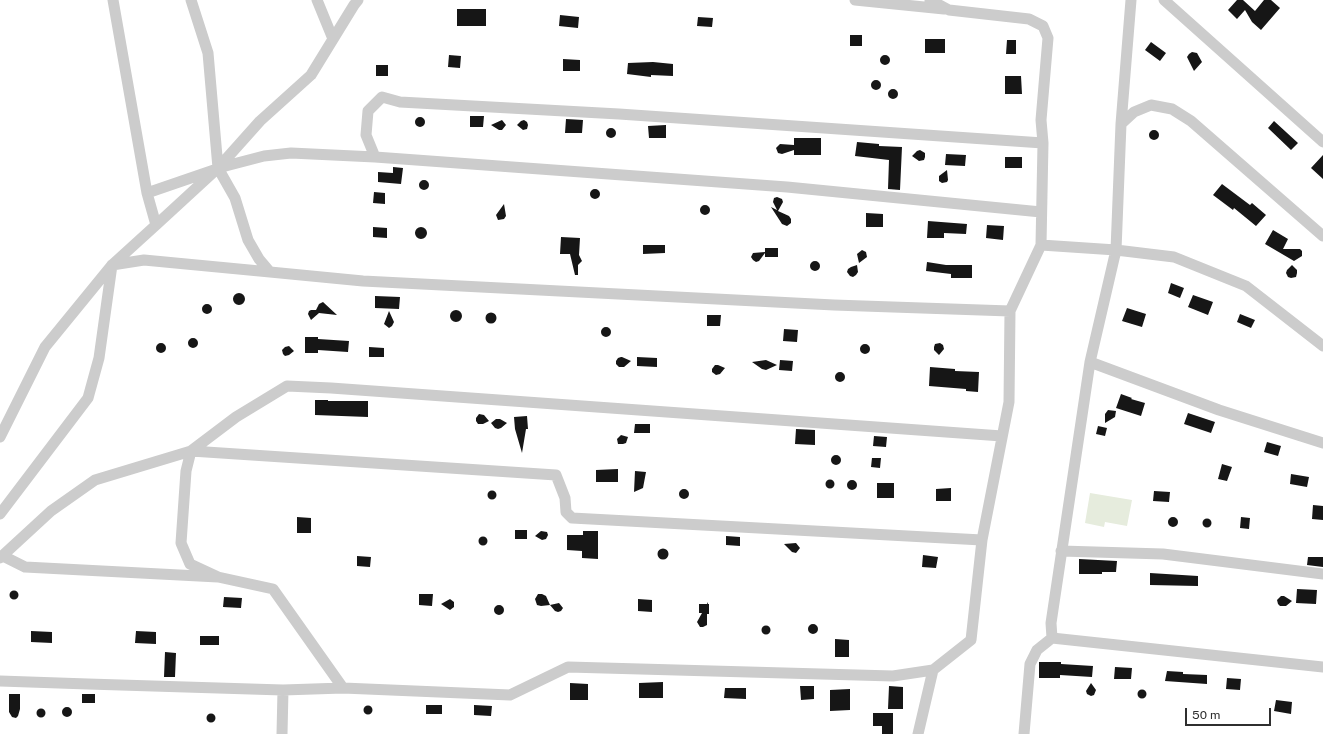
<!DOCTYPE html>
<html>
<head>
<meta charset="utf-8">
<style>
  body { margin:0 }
  #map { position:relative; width:1323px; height:734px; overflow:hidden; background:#fff; font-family:"Public Sans",sans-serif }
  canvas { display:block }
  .scale { position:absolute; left:1185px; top:708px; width:86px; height:18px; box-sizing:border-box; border:2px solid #2f2f2f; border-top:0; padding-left:5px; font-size:12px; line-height:14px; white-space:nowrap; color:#2f2f2f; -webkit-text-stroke:3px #fff; paint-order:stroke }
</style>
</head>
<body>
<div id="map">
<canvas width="1323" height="734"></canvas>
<div class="scale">50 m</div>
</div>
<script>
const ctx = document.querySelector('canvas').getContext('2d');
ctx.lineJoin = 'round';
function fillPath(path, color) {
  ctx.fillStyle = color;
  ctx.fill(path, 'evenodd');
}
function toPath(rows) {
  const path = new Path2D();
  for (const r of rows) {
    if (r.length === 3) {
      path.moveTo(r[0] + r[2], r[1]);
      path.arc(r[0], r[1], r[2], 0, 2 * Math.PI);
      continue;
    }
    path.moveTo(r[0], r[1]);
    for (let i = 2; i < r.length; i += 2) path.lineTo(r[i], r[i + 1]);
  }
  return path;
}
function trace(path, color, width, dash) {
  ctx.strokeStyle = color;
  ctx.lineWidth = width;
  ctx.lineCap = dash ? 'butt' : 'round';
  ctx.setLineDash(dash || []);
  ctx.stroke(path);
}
fillPath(toPath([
  [1090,493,1132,500,1127,526,1105,522,1104,527,1085,523]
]), '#e6ecdd');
fillPath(toPath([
  [1237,0,1243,0,1255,11,1264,0,1271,0,1280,8,1261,30,1252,22,1245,10,1237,19,1228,10],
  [457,9,486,9,486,26,457,26],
  [560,15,579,17,578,28,559,26],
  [698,17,713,18,712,27,697,26],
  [850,35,862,35,862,46,850,46],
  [925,39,945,39,945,53,925,53],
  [1007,40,1016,40,1016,54,1006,54],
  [1151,42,1166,53,1160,61,1145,50],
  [1192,52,1197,53,1202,62,1194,71,1187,57,1189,54],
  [885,60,5],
  [449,55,461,56,460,68,448,67],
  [563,59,580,60,580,71,563,71],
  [653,62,673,64,673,76,651,75,651,77,627,74,628,63],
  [376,65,388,65,388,76,376,76],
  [1005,76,1021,76,1022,94,1005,94],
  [876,85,5],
  [893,94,5],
  [470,116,484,116,483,127,470,127],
  [420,122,5],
  [566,119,583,120,582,133,565,133],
  [502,120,506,125,502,130,499,130,491,125],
  [524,120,527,122,528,125,527,129,523,130,517,125,521,121],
  [1274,121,1298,143,1291,150,1268,128],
  [666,125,666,138,649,138,648,126],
  [611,133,5],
  [1154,135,5],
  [794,138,821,138,821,155,794,155,794,150,782,154,778,153,776,148,780,144,794,145],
  [857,142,879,144,879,146,902,147,900,190,888,189,889,160,855,156],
  [920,150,925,153,925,157,924,160,919,161,912,156,917,151],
  [946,154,966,155,965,166,945,165],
  [1323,155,1323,179,1311,168],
  [1005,157,1022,157,1022,168,1005,168],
  [393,167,403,168,401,184,378,182,378,172,393,173],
  [947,170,948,180,947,182,942,183,939,181,939,176],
  [424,185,5],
  [1222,184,1250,205,1252,203,1266,215,1256,226,1234,208,1233,210,1213,195],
  [595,194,5],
  [374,192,385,193,385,204,373,203],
  [777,197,782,199,783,202,778,211,789,216,791,219,791,223,787,226,782,224,771,207,777,210,773,202,774,198],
  [504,204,506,216,504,219,498,220,496,215],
  [705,210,5],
  [866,213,883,214,883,227,866,227],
  [928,221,967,224,966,234,944,233,944,238,927,238],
  [987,225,1004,226,1003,240,986,238],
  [373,227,387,228,387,238,373,237],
  [421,233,6],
  [1273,230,1288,239,1283,249,1300,249,1302,251,1302,256,1294,261,1265,244],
  [561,237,580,238,579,255,582,261,578,265,578,275,575,275,570,254,560,254],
  [643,245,665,245,665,253,643,254],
  [765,248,778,248,778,257,765,257,765,253,759,261,756,262,753,260,751,257,753,253,765,252],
  [862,250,866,252,867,257,859,263,857,254],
  [815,266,5],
  [927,262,946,265,972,265,972,278,951,278,951,274,926,271],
  [857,265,858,272,856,275,853,277,850,276,847,272,848,269,851,267],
  [1292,265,1297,270,1297,273,1296,277,1291,278,1288,277,1286,273,1287,270],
  [1171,283,1184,288,1180,298,1168,293],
  [239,299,6],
  [1193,295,1213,302,1208,315,1188,307],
  [375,296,400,297,399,309,375,308],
  [323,302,337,315,319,313,311,320,308,314,309,311,311,310,316,310,319,304],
  [207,309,5],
  [1127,308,1146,314,1142,327,1122,321],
  [456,316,6],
  [389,311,394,322,392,326,389,328,384,324],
  [491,318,5.5],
  [1240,314,1255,320,1251,328,1237,322],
  [707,315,721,315,720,326,707,326],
  [606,332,5],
  [784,329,798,330,797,342,783,341],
  [305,337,318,337,318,339,349,341,348,352,318,350,318,353,305,353],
  [193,343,5],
  [161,348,5],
  [940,343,943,345,944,349,939,355,934,350,934,347,935,344],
  [865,349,5],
  [289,346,294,351,289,355,285,356,283,354,282,350,285,347],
  [369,347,384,348,384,357,369,357],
  [621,357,622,357,631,361,624,367,619,367,616,364,616,361,618,358],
  [637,357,657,358,657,367,637,366],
  [766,360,777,365,766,370,762,369,752,362],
  [780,360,793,361,792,371,779,370],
  [715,365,718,365,725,368,720,374,716,375,712,372,712,369],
  [930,367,955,369,955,371,979,372,978,392,966,391,966,389,929,386],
  [840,377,5],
  [1121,394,1132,398,1131,399,1145,403,1141,416,1116,408],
  [315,400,328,400,328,401,368,401,368,417,315,415],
  [1108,410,1116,411,1115,417,1105,423,1105,414],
  [1188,413,1215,422,1211,433,1184,424],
  [479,414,484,415,489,421,483,424,478,424,476,421,476,418],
  [527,416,528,429,526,429,522,453,515,429,514,417],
  [496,419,500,419,507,423,501,428,498,429,495,428,491,423],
  [635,424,650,424,650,433,634,433],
  [1098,426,1107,428,1105,436,1096,434],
  [796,429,815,430,815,445,795,444],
  [621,435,628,437,626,443,623,444,618,444,617,439],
  [874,436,887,437,886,447,873,446],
  [1267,442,1281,446,1278,456,1264,452],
  [836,460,5],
  [872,458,881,458,880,468,871,467],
  [1222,464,1232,467,1227,481,1218,479],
  [618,469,618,482,596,482,596,470],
  [635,471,646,472,643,488,634,492],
  [1291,474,1309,477,1307,487,1290,484],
  [830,484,4.5],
  [852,485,5],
  [877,483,894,483,894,498,877,498],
  [951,488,951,501,936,501,936,489],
  [684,494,5],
  [492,495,4.5],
  [1154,491,1170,492,1169,502,1153,501],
  [1313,505,1323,506,1323,520,1312,519],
  [1173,522,5],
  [297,517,311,518,311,533,297,533],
  [1241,517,1250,518,1249,529,1240,528],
  [1207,523,4.5],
  [515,530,527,530,527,539,515,539],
  [541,531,547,532,548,535,546,539,542,540,535,536],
  [583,531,598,531,598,559,582,558,582,551,567,550,567,535,583,535],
  [726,536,740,537,740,546,726,545],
  [483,541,4.5],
  [796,543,800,548,796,553,792,552,784,544],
  [663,554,5.5],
  [923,555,938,557,936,568,922,567],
  [357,556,371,557,370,567,357,566],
  [1308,557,1323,557,1323,567,1307,565],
  [1079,559,1117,561,1116,572,1102,572,1102,574,1079,574],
  [1150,573,1198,576,1198,586,1150,585],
  [1297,589,1317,590,1316,604,1296,603],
  [14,595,4.5],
  [419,594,433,594,432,606,419,605],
  [538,594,542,594,546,596,550,605,541,606,537,605,535,599],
  [1281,596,1284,596,1292,601,1286,606,1280,606,1278,604,1277,600],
  [224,597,242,598,241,608,223,607],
  [450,599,454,602,454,607,450,610,441,604],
  [638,599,652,600,652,612,638,611],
  [708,602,708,604,709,604,709,614,707,614,707,625,703,627,700,627,697,622,702,613,699,613,699,604,707,604],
  [559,603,563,608,561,611,558,612,555,611,550,605],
  [499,610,5],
  [813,629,5],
  [766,630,4.5],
  [31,631,52,632,52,643,31,642],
  [136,631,156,632,156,644,135,643],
  [200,636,219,636,219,645,200,645],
  [835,639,849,640,849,657,835,657],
  [165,652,176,653,175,677,164,677],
  [1039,662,1061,662,1061,664,1093,666,1092,677,1060,675,1060,678,1039,678],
  [1115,667,1132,668,1131,679,1114,679],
  [1167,671,1183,672,1183,674,1207,675,1207,684,1165,681],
  [1227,678,1241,679,1240,690,1226,689],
  [663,682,663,698,639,698,639,683],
  [570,683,588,684,588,700,570,700],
  [1091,683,1096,690,1094,695,1091,696,1087,694,1086,691],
  [800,686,814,686,814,699,801,700],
  [889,686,903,687,903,709,888,709],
  [725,688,746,688,746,699,724,698],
  [850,689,850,710,830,711,830,690],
  [1142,694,4.5],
  [9,694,20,694,20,709,18,716,16,718,12,717,9,712],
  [82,694,95,694,95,703,82,703],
  [1276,700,1292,702,1291,714,1274,711],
  [426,705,442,705,442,714,426,714],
  [474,705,492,706,491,716,474,715],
  [368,710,4.5],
  [67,712,5],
  [41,713,4.5],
  [873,713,893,713,893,734,882,734,882,726,873,726],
  [211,718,4.5]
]), '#161616');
trace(toPath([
  [191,0,208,53,218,168],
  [317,0,333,39],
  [855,0,944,9],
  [1164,0,1323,142],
  [1121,124,1134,112,1151,105,1172,109,1191,121,1323,236],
  [375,157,366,135,368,111,382,97,400,102,619,114,1043,143],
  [147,193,214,170],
  [156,225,218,168,260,121,311,75,354,5,358,0],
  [1041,245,1116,250,1174,257,1246,286,1323,346],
  [1010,311,834,305,363,281,270,272,259,259,248,240,235,198,218,168,264,156,291,153,375,157,787,187,1041,212],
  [1090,362,1219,410,1323,443],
  [0,437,45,347,112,265,156,225,147,193,113,0],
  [0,514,88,398,99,358,112,265,144,260,270,272],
  [1061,551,1163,554,1323,574],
  [3,556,25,567,218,577,273,589,343,688],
  [0,558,51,511,95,480,191,451,556,475,565,498,566,512,572,518,982,540],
  [218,577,190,564,181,543,186,471,191,451,236,417,287,386,331,388,1002,436],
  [1052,638,1051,623,1090,362,1116,250,1121,124,1131,0],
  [0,681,88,684,283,690,343,688,510,695,568,667,893,676,933,670,971,640,982,540,1009,402,1010,311,1041,245,1043,143,1041,120,1048,38,1043,26,1029,19,949,10,930,0],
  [282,734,283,690],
  [918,734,933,670],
  [1024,734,1030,664,1037,650,1052,638,1323,667]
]), '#ccc', 11);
</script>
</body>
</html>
